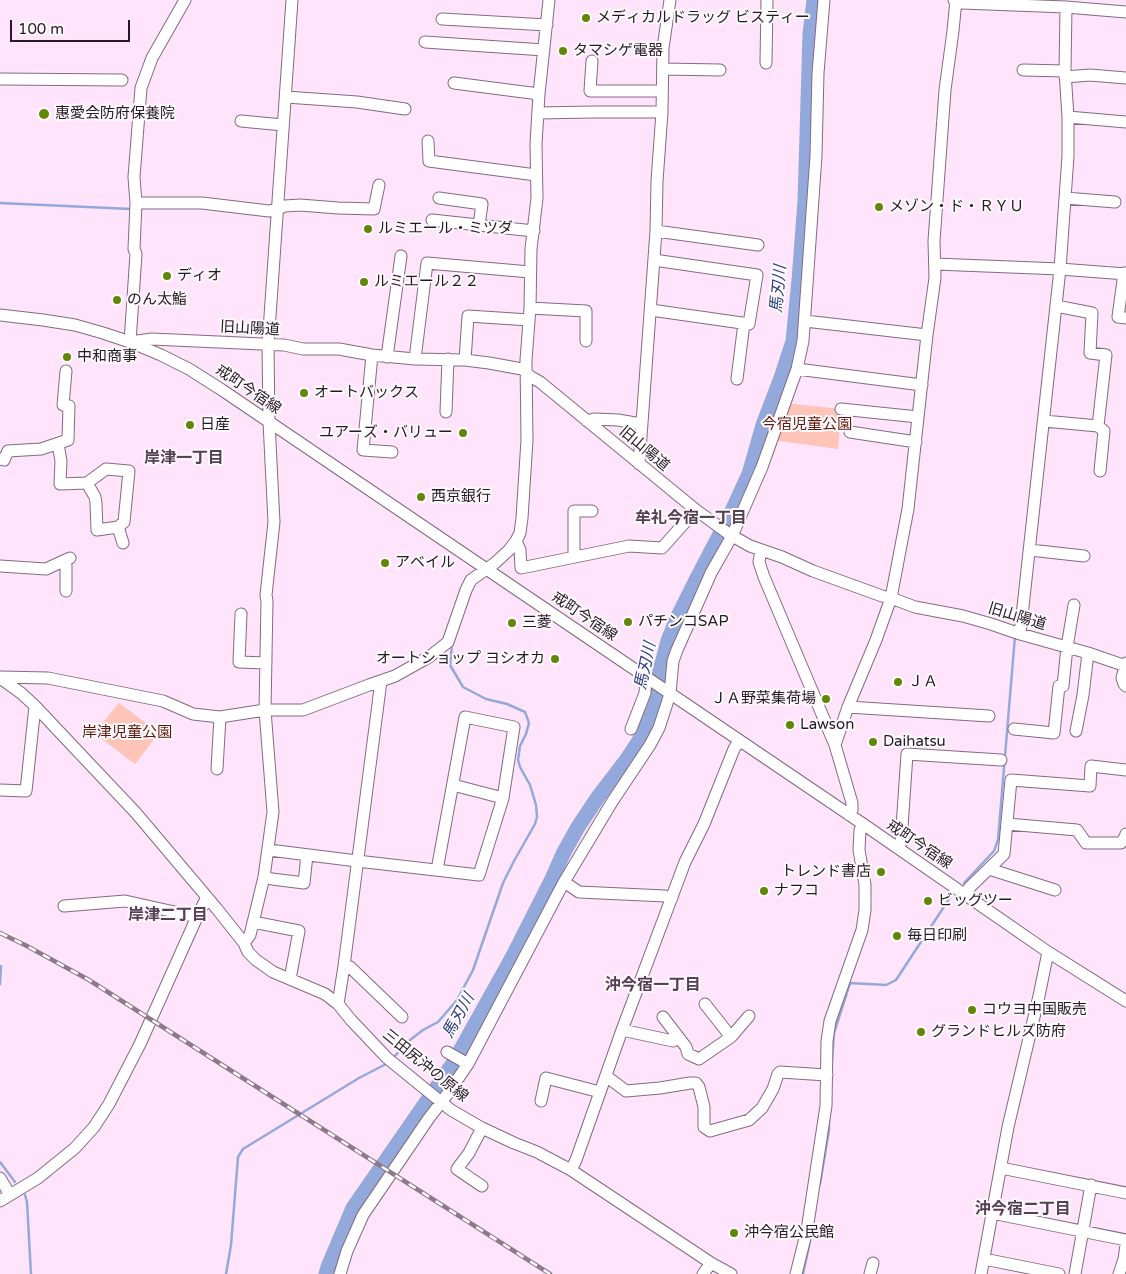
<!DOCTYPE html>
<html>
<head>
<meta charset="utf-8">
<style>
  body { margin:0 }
  #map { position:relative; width:1126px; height:1274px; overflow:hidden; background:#ffe4fc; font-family:"Varela Round",sans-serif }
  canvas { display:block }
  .scale { position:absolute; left:10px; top:20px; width:120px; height:22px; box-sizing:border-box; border:2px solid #231a22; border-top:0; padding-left:6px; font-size:15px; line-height:18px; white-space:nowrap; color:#231a22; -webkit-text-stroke:4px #fef9fd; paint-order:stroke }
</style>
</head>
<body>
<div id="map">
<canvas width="1126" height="1274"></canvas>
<div class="scale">100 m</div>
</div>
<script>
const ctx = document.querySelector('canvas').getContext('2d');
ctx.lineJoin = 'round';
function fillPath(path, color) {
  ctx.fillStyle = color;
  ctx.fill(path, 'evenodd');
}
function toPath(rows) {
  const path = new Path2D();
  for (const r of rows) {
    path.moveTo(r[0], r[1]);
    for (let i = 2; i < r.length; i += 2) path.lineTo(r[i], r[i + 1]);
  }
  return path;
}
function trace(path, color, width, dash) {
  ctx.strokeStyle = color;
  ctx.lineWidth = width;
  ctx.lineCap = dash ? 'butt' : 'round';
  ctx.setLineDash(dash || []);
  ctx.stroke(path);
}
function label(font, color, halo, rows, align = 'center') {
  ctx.font = font + ' "Varela Round","Noto Sans JP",sans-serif';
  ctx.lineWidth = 4;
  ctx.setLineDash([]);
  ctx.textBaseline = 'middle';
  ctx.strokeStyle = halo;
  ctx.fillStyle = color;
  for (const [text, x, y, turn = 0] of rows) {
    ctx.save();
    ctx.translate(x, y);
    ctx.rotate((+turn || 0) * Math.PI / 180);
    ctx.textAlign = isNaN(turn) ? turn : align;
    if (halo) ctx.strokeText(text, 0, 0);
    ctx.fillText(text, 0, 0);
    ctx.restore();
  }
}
fillPath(toPath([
  [785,403,841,409,838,449,772,440],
  [119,703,159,733,135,764,94,733]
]), '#fec4b8');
trace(toPath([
  [0,203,131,209],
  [964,883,994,851,998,840,1015,636],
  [0,984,1,966],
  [392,1059,410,1040,423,1030,438,1022,457,1000,473,970,503,883,514,861,535,824,537,817,536,805,530,785,520,767,518,760,520,746,526,734,529,723,525,712,507,704,486,699,463,687,450,665,452,645],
  [832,1062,834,1033,850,983,886,985,896,980,951,896],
  [0,1162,15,1182],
  [820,1184,829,1130,829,1120],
  [25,1195,27,1202,31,1274],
  [226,1274,231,1245,238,1157,243,1149,359,1078,388,1063],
  [803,1274,810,1241]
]), '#94a9db', 2.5);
trace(toPath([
  [326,1274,328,1267,353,1208,454,1062,513,956,551,881,563,854,578,827,598,797,627,759,642,736,656,703,660,671,668,641,677,618,696,580,732,511,749,474,763,425,781,378,793,341,799,280,805,201,810,34,814,0]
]), '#94a9db', 15);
const minor = toPath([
  [185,0,152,58,141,88,134,177,136,203,134,249,136,254,130,342,152,339,284,345,303,349,339,349,372,355,415,359,465,360,489,363,522,369,531,377,540,382,696,510,729,534,750,546,782,557,813,571,882,596,891,598,915,607,963,616,991,624,1020,634,1088,653,1126,666],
  [954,0,962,3,1066,7,1126,12],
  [442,19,547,25],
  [425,42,544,50],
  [592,61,590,91,662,91],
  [766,63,767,0],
  [663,69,720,70],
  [1023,70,1065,71],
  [1065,77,1090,75,1126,78],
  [0,79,122,80],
  [454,83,539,94],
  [286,97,357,102,405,109],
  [538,113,594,112,662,112],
  [1068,117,1126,122],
  [241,121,283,125],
  [428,141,429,161,536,175],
  [439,198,482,204,479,225],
  [1065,198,1115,202],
  [136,203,202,203,269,211,278,209,285,206,300,205,338,208,374,209,379,185],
  [432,220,534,231],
  [656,231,758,245],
  [935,264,1060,269,1126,274],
  [1124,273,1118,317,1126,318],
  [1056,306,1092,313,1090,353,1106,355,1098,426],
  [530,308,586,311,586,341],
  [651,310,749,324,757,275,654,260],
  [0,315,43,320,75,325,103,333,130,342,161,355,189,369,222,390,863,824,1048,952,1126,1001],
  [805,321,927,335],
  [372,355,363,450,392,452],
  [387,357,401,256],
  [415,359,427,263,530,272],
  [465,360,468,316,529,320],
  [797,369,922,385],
  [737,379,744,323],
  [841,409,918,417],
  [446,412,448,359],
  [587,421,594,419,618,420,641,424],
  [1044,421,1098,426,1104,431,1100,471],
  [850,432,916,442],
  [58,444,61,461,60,484,87,483,106,469,129,471,124,522,118,527,97,530,96,503,95,497,87,483],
  [0,459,4,460,8,451,41,449,68,440,69,406,63,405,66,371],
  [639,464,656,231,657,181,662,112,663,48,670,0],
  [118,527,123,543],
  [516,541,520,550,521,568,629,546,662,548,696,510],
  [761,550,759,562,764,577,835,745,852,803,852,810,849,815],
  [1030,550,1084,556],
  [574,557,574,511,592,511],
  [64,561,66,566,66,591],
  [0,566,46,569,70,558],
  [241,614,239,662,266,663],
  [1020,634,1060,269,1068,156,1068,117,1065,71,1066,7],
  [1126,663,1122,678,1124,684,1126,686],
  [0,677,48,678,163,701,193,714,220,717,265,710,303,710,369,685,395,676,429,657,448,642,466,590,471,580,495,563,509,550,516,541,520,533,522,518,527,440,526,360,530,308,531,249,537,198,536,144,539,94,549,0],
  [0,678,21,693,35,706,136,813,217,909,244,943,248,952,256,960,273,972,325,994,338,1004,351,1020,387,1058,451,1110,482,1128,514,1143,537,1152,571,1170,711,1263,731,1274],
  [848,707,989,716],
  [631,729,645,693,646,678],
  [1014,729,1054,733,1059,686,1063,686,1067,647,1074,605],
  [1076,731,1083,695,1088,653],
  [835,745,848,707,876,640,891,598,908,509,927,335,935,278,934,241,945,90,953,31,956,0],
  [217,769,220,717],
  [453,785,503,798],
  [0,790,26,791,35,706],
  [1007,824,1077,830,1086,843,1121,843,1125,837,1126,834],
  [898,848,901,842,907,754,1001,760],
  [269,850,357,861,479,875,503,798,514,727,465,717,437,870],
  [989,869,1055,890],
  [264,877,272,879,304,883,307,855],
  [564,882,579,892,665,896,672,898],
  [965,894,970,887,1004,854,1011,780,1090,786,1091,766,1126,770],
  [64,906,125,901,197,917],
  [253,922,299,931,290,979],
  [244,943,250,935,264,877,273,812,265,710,267,601,266,595,274,522,269,422,268,345,292,0],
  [344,966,350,967,402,1017],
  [338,1004,344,966,381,681],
  [705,1004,731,1037],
  [663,1017,686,1047,688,1054,699,1059,731,1037,749,1016],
  [622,1030,673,1041,679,1038],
  [447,1052,468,1064],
  [606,1076,626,1091,660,1088,690,1083,696,1083,699,1087,704,1107,704,1127,710,1131,749,1120,762,1108,773,1089,778,1074,780,1072,827,1075],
  [541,1101,546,1078,600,1092],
  [1001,1168,1126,1193],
  [571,1170,576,1160,622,1030,685,862,704,824,734,749,739,741],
  [0,1178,10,1195],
  [482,1186,457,1169,469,1153,482,1128],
  [0,1201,38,1178,75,1148,94,1127,109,1104,140,1044,197,917,207,897],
  [992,1213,1126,1240],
  [984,1259,1059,1274],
  [340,1274,347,1251,363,1215,429,1118,446,1096,468,1064,564,882,612,802,650,745,659,728,670,694,673,661,677,650,711,573,732,536,762,467,797,369,803,341,816,156,818,73,824,0],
  [703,1274,711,1263],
  [796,1274,807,1230,826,1106,827,1041,830,1021,862,930,865,910,865,885,859,850,860,830,863,824],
  [870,1274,873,1263],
  [981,1274,1008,1127,1039,996,1048,952],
  [1075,1274,1091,1185],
  [1119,1274,1124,1259,1126,1245]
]);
trace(minor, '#826b80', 13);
trace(minor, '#fff', 11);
const rail = toPath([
  [0,933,25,945,89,980,550,1274]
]);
trace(rail, '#8c7a8a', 4.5);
trace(rail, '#fef9fd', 2.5, [8]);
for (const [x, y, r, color] of [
  [586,18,5,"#618608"],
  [563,51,5,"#618608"],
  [44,114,6,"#618608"],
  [879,207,5,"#618608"],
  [368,229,5,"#618608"],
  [167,276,5,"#618608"],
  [364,282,5,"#618608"],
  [117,300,5,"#618608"],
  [67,357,5,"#618608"],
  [304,393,5,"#618608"],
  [190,425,5,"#618608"],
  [463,433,5,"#618608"],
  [421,497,5,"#618608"],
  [385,563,5,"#618608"],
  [628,622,5,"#618608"],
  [512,623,5,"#618608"],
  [555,659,5,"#618608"],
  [898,682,5,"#618608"],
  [826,699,5,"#618608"],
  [790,725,5,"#618608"],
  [873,742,5,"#618608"],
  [881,872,5,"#618608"],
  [764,891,5,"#618608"],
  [928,901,5,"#618608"],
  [897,936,5,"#618608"],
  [972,1010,5,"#618608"],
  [921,1032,5,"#618608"],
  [734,1233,5,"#618608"]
]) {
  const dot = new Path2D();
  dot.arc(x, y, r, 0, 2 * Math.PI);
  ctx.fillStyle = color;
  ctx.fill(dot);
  trace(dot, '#fef9fd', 2);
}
label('15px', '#231a22', '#fef9fd', [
  ["メディカルドラッグ ビスティー",596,18],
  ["タマシゲ電器",573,51],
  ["惠愛会防府保養院",55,114],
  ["メゾン・ド・ＲＹＵ",889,207],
  ["ルミエール・ミツダ",378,229],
  ["ディオ",177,276],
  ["ルミエール２２",374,282],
  ["のん太鮨",127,300],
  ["中和商事",77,357],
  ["オートバックス",314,393],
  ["日産",200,425],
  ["ユアーズ・バリュー",453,433,"right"],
  ["西京銀行",431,497],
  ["アベイル",395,563],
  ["パチンコSAP",638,622],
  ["三菱",522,623],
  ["オートショップ ヨシオカ",545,659,"right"],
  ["ＪＡ",908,682],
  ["ＪＡ野菜集荷場",816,699,"right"],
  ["Lawson",800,725],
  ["Daihatsu",883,742],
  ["トレンド書店",871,872,"right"],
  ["ナフコ",774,891],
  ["ビッグツー",938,901],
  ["毎日印刷",907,936],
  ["コウヨ中国販売",982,1010],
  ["グランドヒルズ防府",931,1032],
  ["沖今宿公民館",744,1233]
], 'left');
label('15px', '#231a22', '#fef9fd', [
  ["旧山陽道",250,329,3],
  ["戒町今宿線",248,390,34],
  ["旧山陽道",644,449,40],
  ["戒町今宿線",584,617,34],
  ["旧山陽道",1017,617,17],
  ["戒町今宿線",919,845,34],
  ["三田尻沖の原線",425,1066,39]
]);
label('15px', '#61190c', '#fef9fd', [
  ["今宿児童公園",807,425],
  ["岸津児童公園",127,733]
]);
label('italic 16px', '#2c417e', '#fef9fd', [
  ["馬刃川",779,289,-85],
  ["馬刃川",646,666,-78],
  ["馬刃川",459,1016,-61]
]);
label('bold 16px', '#553f53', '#fef9fd', [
  ["岸津一丁目",184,459],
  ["牟礼今宿一丁目",691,519],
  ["岸津二丁目",168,916],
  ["沖今宿一丁目",653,986],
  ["沖今宿二丁目",1023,1210]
]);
</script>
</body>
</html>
